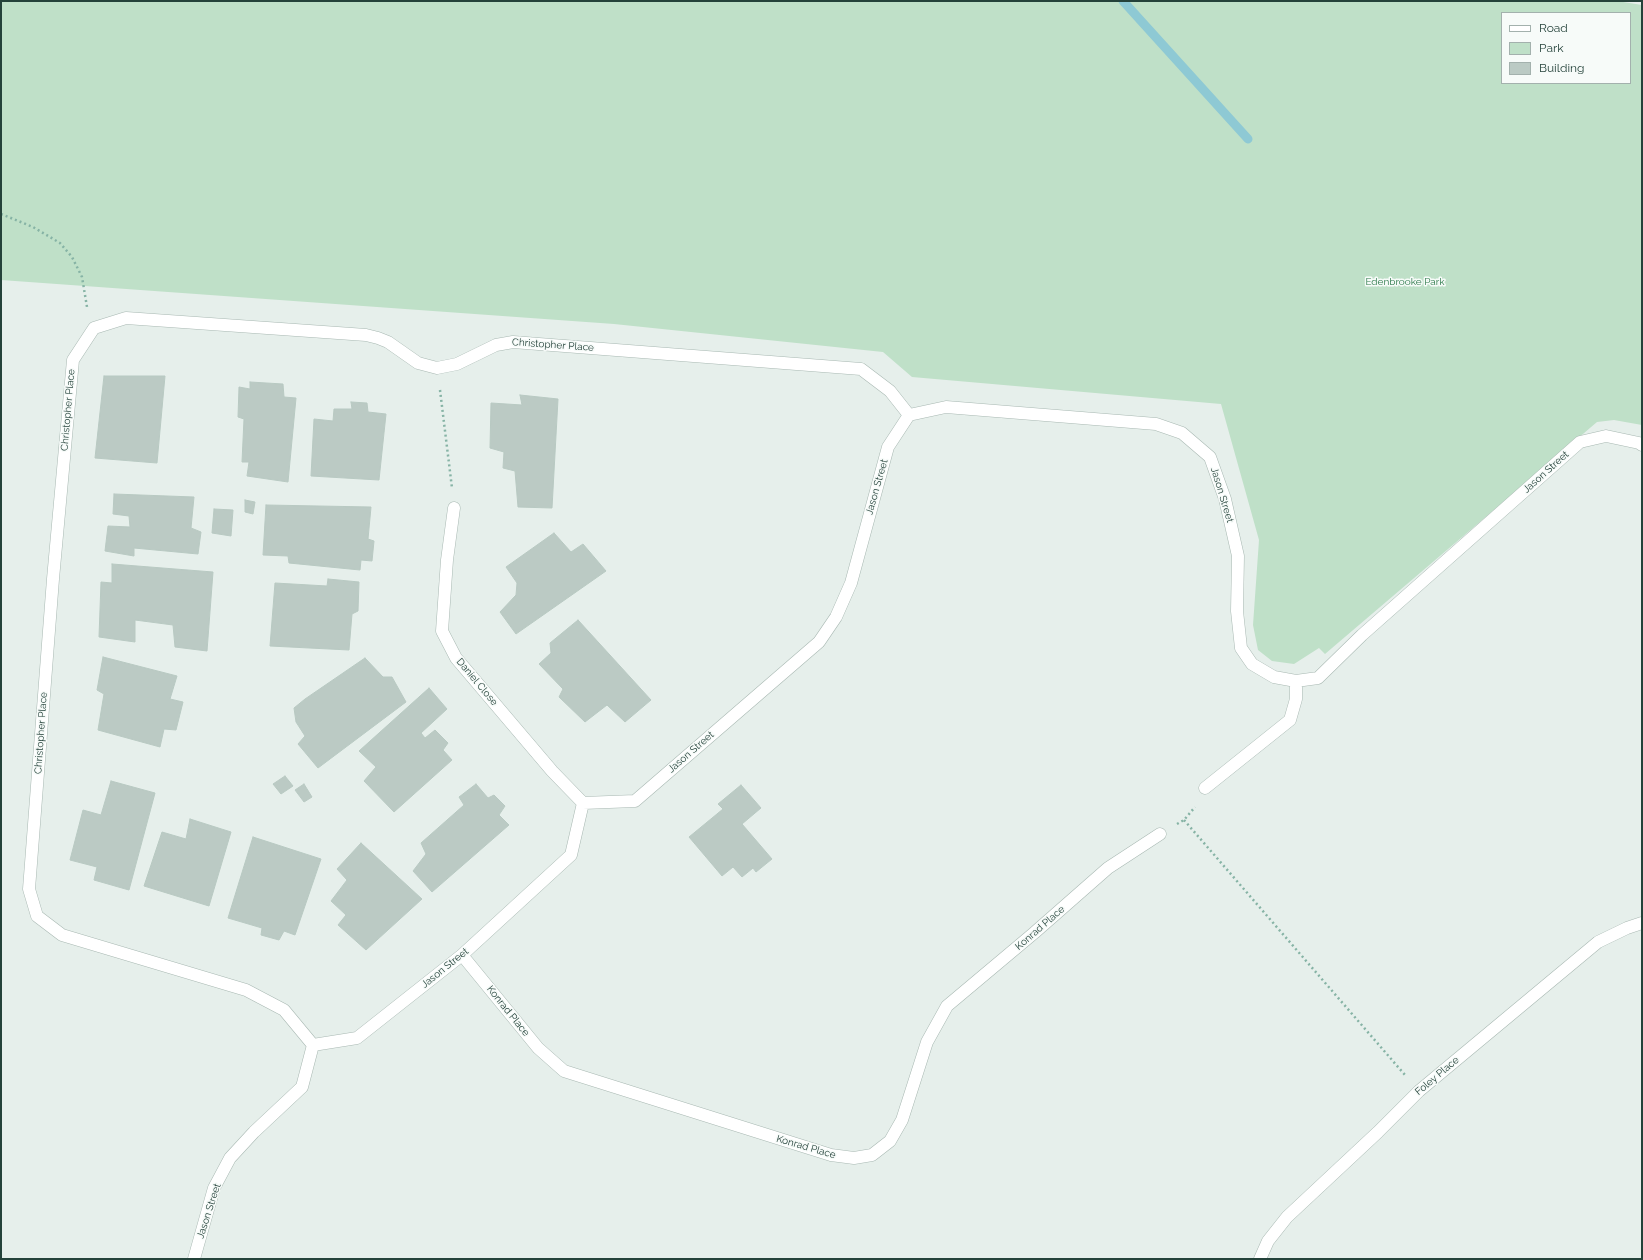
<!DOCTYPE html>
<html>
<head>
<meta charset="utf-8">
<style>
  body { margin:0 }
  #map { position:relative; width:1643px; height:1260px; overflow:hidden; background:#e6efeb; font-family:Raleway,sans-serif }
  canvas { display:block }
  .frame { position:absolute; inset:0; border:2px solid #24423a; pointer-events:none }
  .legend { position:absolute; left:1501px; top:12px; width:130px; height:72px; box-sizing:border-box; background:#f7fbf9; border:1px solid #a3b1ad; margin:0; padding:5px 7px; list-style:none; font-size:12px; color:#24423a }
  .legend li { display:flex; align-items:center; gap:8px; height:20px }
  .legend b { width:20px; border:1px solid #a3b1ad }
</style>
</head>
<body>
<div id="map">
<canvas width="1643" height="1260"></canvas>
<div class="frame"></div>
<ul class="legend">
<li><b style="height:5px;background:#fff"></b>Road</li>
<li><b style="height:11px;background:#bfe0c8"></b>Park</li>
<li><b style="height:11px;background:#bbcac4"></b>Building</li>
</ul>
</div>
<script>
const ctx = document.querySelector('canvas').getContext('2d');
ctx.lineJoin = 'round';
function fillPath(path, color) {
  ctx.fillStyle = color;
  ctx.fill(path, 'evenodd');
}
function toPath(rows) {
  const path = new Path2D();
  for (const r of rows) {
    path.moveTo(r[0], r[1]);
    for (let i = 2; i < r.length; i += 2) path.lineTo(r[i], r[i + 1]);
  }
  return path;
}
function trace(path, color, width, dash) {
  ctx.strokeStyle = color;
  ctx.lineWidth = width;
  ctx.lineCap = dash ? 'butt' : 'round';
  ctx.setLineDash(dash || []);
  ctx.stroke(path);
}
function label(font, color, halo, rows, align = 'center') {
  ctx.font = font + ' Raleway,sans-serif';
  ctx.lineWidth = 3;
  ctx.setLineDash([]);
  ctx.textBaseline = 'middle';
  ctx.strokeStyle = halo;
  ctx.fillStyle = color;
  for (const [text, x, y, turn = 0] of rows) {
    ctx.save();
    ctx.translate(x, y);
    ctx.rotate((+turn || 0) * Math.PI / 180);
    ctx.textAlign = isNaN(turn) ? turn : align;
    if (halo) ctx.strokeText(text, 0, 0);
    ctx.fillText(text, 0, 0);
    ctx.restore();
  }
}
fillPath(toPath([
  [1,1,1617,1,1642,5,1642,425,1614,420,1597,422,1325,654,1319,648,1294,664,1272,661,1258,650,1253,625,1259,540,1221,404,912,377,883,352,614,324,1,280],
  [1502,13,1630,13,1630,83,1502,83]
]), '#bfe0c8');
trace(toPath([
  [1123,1,1248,139]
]), '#8ec9d4', 9);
const building = toPath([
  [104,376,165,376,157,463,95,458,104,376],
  [250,382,283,384,284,397,296,398,288,482,247,476,249,462,242,462,244,419,238,417,239,387,250,389,250,382],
  [520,395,558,399,552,508,518,507,515,471,503,468,504,452,490,448,491,403,522,405,520,395],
  [351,402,367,403,368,412,386,414,379,480,311,476,314,419,333,421,334,409,352,409,351,402],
  [114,494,194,497,191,528,201,532,198,554,134,548,134,556,105,551,108,526,130,527,129,516,113,514,114,494],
  [245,500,255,502,253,514,245,512,245,500],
  [266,505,371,507,368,539,374,541,372,561,361,560,360,570,289,563,288,556,263,555,266,505],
  [214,509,233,510,231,536,212,533,214,509],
  [554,533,571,552,583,544,606,571,516,634,500,612,516,595,517,583,506,567,554,533],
  [112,564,213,572,207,651,175,647,173,625,135,620,135,642,99,637,101,582,112,583,112,564],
  [328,579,359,582,358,611,352,614,349,650,270,646,275,583,327,586,328,579],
  [578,620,651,700,625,722,607,705,585,722,559,697,563,689,539,664,551,653,550,643,578,620],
  [103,657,177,676,170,699,183,702,176,730,164,729,160,747,98,730,104,694,97,690,103,657],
  [365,658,383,677,392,677,406,702,318,768,298,744,305,736,296,722,294,708,305,699,365,658],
  [429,688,447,709,421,733,425,738,435,730,448,743,443,750,452,760,394,812,364,781,376,767,359,751,429,688],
  [285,776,293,786,281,794,273,784,285,776],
  [111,781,155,793,129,890,94,880,97,867,70,860,83,810,101,815,111,781],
  [304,784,312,797,304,802,295,790,304,784],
  [476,784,488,798,494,795,505,806,499,815,509,825,432,892,413,871,426,854,421,843,464,805,459,797,476,784],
  [741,785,761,808,742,824,772,859,756,872,753,868,742,877,733,867,722,876,689,837,723,809,718,804,741,785],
  [190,819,231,832,209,906,144,886,162,832,186,839,190,819],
  [253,837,321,859,295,935,284,931,279,940,261,935,262,928,228,918,253,837],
  [361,843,422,899,366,950,338,925,346,915,331,901,347,880,337,869,361,843]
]);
fillPath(building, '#bbcac4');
trace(building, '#b8c9c2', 1);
const minor = toPath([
  [454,508,447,560,442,631,456,658,552,771,583,803],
  [1205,788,1290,720,1296,699,1296,681],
  [462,955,538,1048,564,1071,831,1155,854,1158,872,1155,890,1141,902,1120,927,1042,947,1006,1034,933,1108,868,1160,834],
  [313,1045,284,1010,246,990,62,935,37,916,29,889,53,579,73,360,94,328,126,318,366,335,378,338,388,342,418,363,437,368,457,364,496,345,513,342,861,369,890,391,909,415],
  [194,1259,214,1188,230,1158,254,1132,302,1087,313,1045,357,1038,462,955,571,855,583,803,635,801,819,642,836,617,851,583,888,447,909,415,946,407,1156,424,1182,433,1210,457,1225,499,1238,556,1237,611,1241,648,1252,664,1274,677,1296,681,1318,678,1362,635,1580,442,1606,436,1639,443,1642,445],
  [1260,1259,1268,1241,1287,1217,1378,1132,1419,1091,1598,942,1627,928,1642,923]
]);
trace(minor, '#a8b8b2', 13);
trace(toPath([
  [1,214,33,227,60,243,72,257,82,277,87,307],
  [440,390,452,488],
  [1184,820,1405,1075],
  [1177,824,1184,820,1195,807]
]), '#86b3a5', 2.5, [2, 3]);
trace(minor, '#fff', 12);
label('10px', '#2d7a4b', '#f7fbf9', [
  ["Edenbrooke Park",1405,282]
]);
label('10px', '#24423a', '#f7fbf9', [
  ["Christopher Place",553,345,4],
  ["Christopher Place",68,410,-85],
  ["Jason Street",1546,472,-42],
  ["Jason Street",877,487,-74],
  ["Jason Street",1222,495,73],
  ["Daniel Close",477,682,50],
  ["Christopher Place",41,733,-86],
  ["Jason Street",691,752,-41],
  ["Konrad Place",1040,928,-41],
  ["Jason Street",445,968,-39],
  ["Konrad Place",508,1011,51],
  ["Foley Place",1437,1076,-40],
  ["Konrad Place",806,1147,16],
  ["Jason Street",209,1211,-72]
]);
</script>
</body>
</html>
